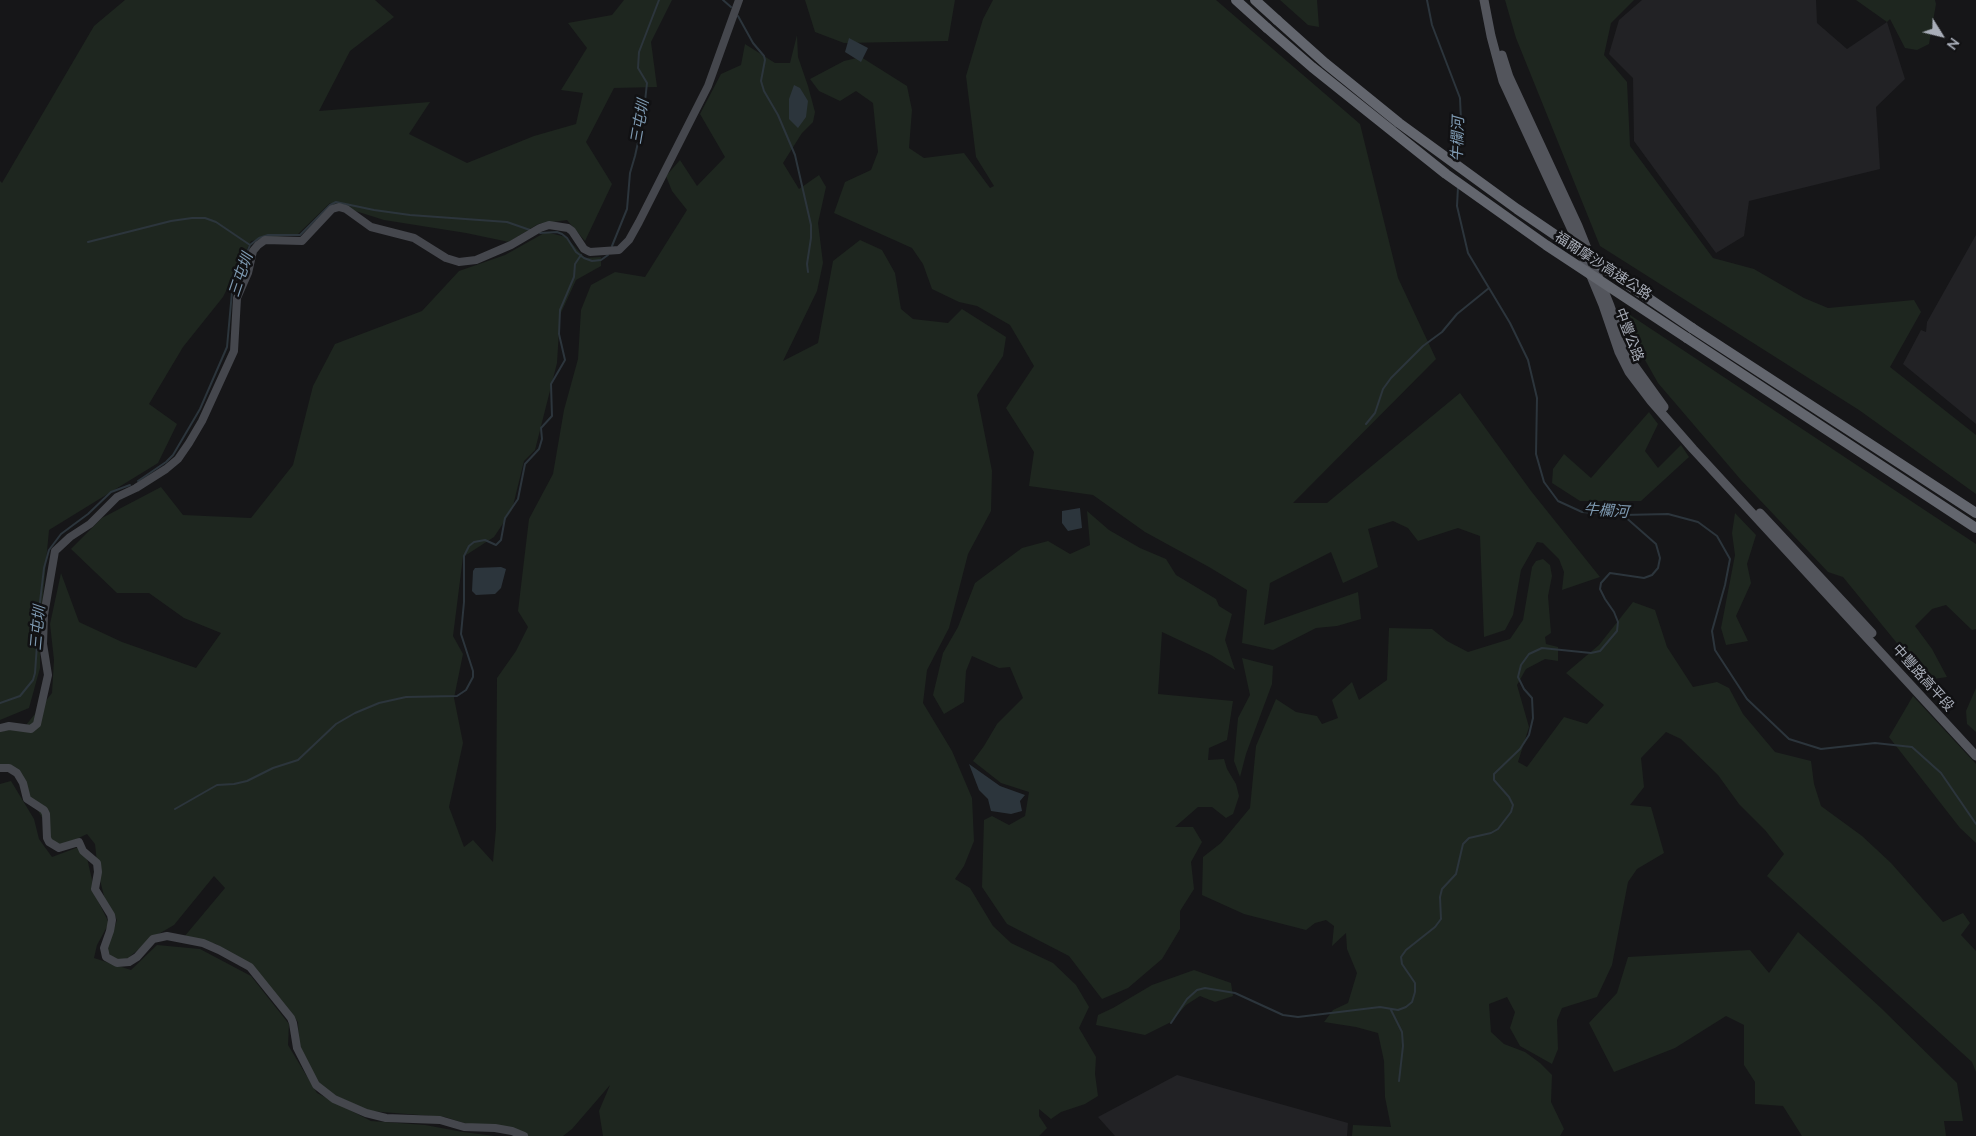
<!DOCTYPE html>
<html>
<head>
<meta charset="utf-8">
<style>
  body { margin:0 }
  #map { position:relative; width:1976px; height:1136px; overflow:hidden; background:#161618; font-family:Mulish,sans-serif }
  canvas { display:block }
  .north { position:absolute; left:1916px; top:10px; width:50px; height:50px; -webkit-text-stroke:4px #111113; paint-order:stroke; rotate:126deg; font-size:14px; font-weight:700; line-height:20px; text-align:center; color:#a8adb8 }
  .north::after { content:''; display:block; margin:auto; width:18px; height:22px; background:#a8adb8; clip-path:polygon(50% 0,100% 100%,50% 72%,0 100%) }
</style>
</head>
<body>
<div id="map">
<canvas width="1976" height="1136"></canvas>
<div class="north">N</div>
</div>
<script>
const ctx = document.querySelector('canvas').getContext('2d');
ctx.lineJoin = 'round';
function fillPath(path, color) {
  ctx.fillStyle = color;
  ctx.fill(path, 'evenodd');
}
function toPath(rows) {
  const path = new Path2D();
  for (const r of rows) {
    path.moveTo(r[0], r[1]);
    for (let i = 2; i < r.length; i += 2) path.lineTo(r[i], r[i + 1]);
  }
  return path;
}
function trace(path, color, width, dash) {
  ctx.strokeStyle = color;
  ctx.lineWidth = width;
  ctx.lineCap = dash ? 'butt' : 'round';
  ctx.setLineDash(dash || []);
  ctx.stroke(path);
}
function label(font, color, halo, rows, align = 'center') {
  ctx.font = font + ' Mulish,"Noto Sans TC",sans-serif';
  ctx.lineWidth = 5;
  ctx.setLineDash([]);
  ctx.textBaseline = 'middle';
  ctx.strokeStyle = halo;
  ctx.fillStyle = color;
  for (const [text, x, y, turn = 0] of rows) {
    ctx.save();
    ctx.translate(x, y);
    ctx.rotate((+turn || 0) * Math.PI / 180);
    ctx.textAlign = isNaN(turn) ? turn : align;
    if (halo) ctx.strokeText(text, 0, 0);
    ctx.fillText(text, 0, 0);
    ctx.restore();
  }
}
fillPath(toPath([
  [1642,0,1816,0,1817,23,1847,49,1887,22,1905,79,1876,107,1880,169,1749,201,1744,236,1716,253,1634,141,1633,78,1609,54,1619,20],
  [1976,235,1976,424,1903,364,1921,330,1926,332,1927,322],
  [1177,1075,1348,1123,1347,1136,1115,1136,1098,1117]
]), '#222225');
fillPath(toPath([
  [125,0,375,0,394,17,350,51,319,111,430,102,409,134,467,163,534,136,576,124,583,93,561,90,587,48,568,23,612,15,624,0,672,0,651,42,657,87,614,88,586,142,612,184,585,241,567,220,538,224,509,242,466,233,384,220,330,203,298,234,251,241,223,297,183,347,149,404,177,424,158,463,49,530,40,627,40,668,29,708,0,720,0,181,2,183,94,26],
  [805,0,955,0,948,41,844,43,815,32],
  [993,0,1216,0,1360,124,1398,278,1436,359,1293,503,1327,503,1460,393,1531,491,1600,577,1562,590,1564,572,1559,559,1543,543,1537,542,1521,570,1513,615,1505,630,1484,637,1480,536,1458,528,1418,541,1408,528,1393,521,1368,529,1378,567,1343,583,1331,552,1270,583,1264,625,1358,592,1361,619,1337,626,1316,628,1273,650,1242,643,1247,590,1209,567,1145,532,1093,495,1029,486,1034,452,1006,408,1034,366,1010,325,977,306,959,302,932,289,923,264,912,248,834,213,845,182,871,170,878,152,873,103,856,91,840,101,819,91,810,79,844,61,861,57,907,86,912,110,909,148,924,158,964,153,990,188,994,186,976,157,966,76,983,19],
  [1280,0,1317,0,1319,27,1308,25],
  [1505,0,1634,0,1611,23,1604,55,1627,82,1630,146,1713,258,1754,269,1804,298,1828,308,1914,300,1921,312,1890,367,1976,435,1976,494,1859,410,1600,246,1516,38],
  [1856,0,1935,0,1936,4,1929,44,1917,50,1905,48,1890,19,1887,22],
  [797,35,798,57,808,86,815,112,813,122,802,133,783,163,799,189,819,175,826,187,818,223,823,263,817,291,783,361,818,343,833,261,860,240,882,250,895,273,901,309,913,319,948,323,962,309,1006,337,1003,356,977,395,992,471,991,511,968,554,949,628,927,670,923,703,952,751,972,798,974,841,964,866,955,879,970,888,993,926,1011,943,1053,963,1076,985,1089,1007,1079,1028,1096,1057,1095,1074,1098,1096,1085,1104,1061,1112,1051,1119,1039,1109,1039,1116,1047,1128,1039,1136,603,1136,599,1111,610,1085,572,1129,563,1136,525,1136,470,1125,445,1117,369,1111,326,1091,315,1079,299,1049,298,1022,254,968,216,944,184,937,225,888,214,876,174,925,155,936,128,958,117,961,106,951,117,920,105,900,98,872,95,844,87,834,58,848,50,842,46,824,28,794,21,774,8,770,0,772,0,732,26,725,52,693,54,660,50,624,61,573,79,622,122,642,196,668,221,633,184,618,149,593,117,593,71,549,102,518,161,487,183,515,251,518,293,465,313,386,335,344,422,311,459,271,505,255,546,232,566,237,585,258,601,257,601,266,576,280,560,315,557,363,535,450,524,461,512,510,494,537,463,557,453,636,463,654,454,698,463,743,449,807,464,847,473,840,493,862,496,829,497,678,516,651,528,627,518,611,529,519,553,474,564,410,578,359,581,310,591,285,615,272,645,277,687,210,672,191,666,176,680,160,697,186,725,157,700,114,721,74,741,65,745,44,775,63,790,63],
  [1624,311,1976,544,1976,629,1972,630,1946,605,1932,609,1915,626,1932,649,1947,677,1927,680,1843,577,1828,572,1741,480,1658,383,1628,330],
  [1649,412,1658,424,1645,451,1658,468,1681,445,1689,457,1641,501,1580,501,1552,483,1553,469,1564,454,1591,478],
  [1087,511,1109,530,1140,548,1166,559,1176,575,1216,599,1219,606,1232,614,1225,640,1235,670,1211,655,1162,632,1158,694,1233,701,1227,740,1209,748,1208,760,1224,759,1227,769,1236,784,1239,796,1233,814,1226,818,1212,807,1198,807,1175,827,1193,827,1202,842,1191,862,1194,889,1180,911,1180,929,1162,959,1128,988,1102,999,1069,956,1007,924,982,887,984,820,992,816,1009,825,1025,816,1029,792,1001,783,973,761,984,746,997,724,1023,698,1010,667,999,668,972,656,966,671,964,702,944,714,933,695,943,653,958,627,975,583,1022,548,1048,541,1070,554,1090,545],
  [1735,513,1756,535,1747,564,1751,583,1736,616,1748,641,1726,645,1721,628,1735,555,1732,533],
  [1543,559,1550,565,1552,576,1548,596,1551,633,1545,637,1546,644,1558,647,1558,661,1545,659,1526,669,1517,685,1529,727,1518,762,1527,767,1564,717,1587,724,1604,705,1566,673,1599,645,1633,602,1655,610,1667,647,1693,687,1717,682,1729,688,1743,714,1775,752,1811,761,1814,784,1821,806,1862,836,1891,863,1943,922,1963,913,1970,923,1961,935,1976,951,1976,1072,1972,1062,1767,876,1784,854,1765,830,1739,804,1718,775,1681,739,1666,732,1641,758,1644,787,1630,805,1651,807,1664,853,1637,869,1628,882,1612,965,1597,997,1562,1008,1557,1020,1558,1049,1552,1064,1520,1046,1510,1028,1515,1012,1507,997,1489,1004,1491,1032,1504,1044,1525,1052,1540,1063,1552,1075,1551,1102,1564,1129,1560,1136,1352,1136,1353,1125,1391,1127,1385,1097,1384,1061,1378,1033,1356,1027,1324,1022,1333,1010,1348,1003,1357,973,1347,949,1346,933,1332,946,1334,926,1326,920,1315,923,1306,930,1244,914,1202,895,1203,857,1221,843,1250,808,1256,746,1276,699,1296,712,1317,716,1322,724,1338,718,1332,700,1352,682,1359,700,1387,680,1389,628,1432,629,1447,641,1468,652,1510,639,1523,620,1532,567,1536,561],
  [1242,658,1273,666,1272,684,1246,754,1240,777,1234,761,1238,718,1250,695],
  [1976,688,1976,732,1967,724,1966,711],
  [1913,696,1976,764,1976,843,1960,828,1889,737],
  [11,781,34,819,39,839,52,857,84,845,96,897,109,923,97,945,94,958,131,970,157,945,200,949,251,976,289,1024,288,1045,317,1093,371,1121,425,1125,463,1132,495,1136,0,1136,0,784],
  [1798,932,1881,1008,1957,1083,1963,1121,1944,1121,1946,1136,1802,1136,1783,1106,1755,1104,1755,1082,1744,1065,1744,1025,1726,1016,1675,1048,1614,1072,1589,1023,1617,993,1628,957,1750,950,1769,973],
  [1194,970,1231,983,1233,996,1215,1002,1200,996,1186,1005,1171,1022,1145,1035,1096,1025,1098,1015,1113,1008,1152,985]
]), '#1e261f');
fillPath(toPath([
  [849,38,868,48,861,62,845,52],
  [794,85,800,88,808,101,806,117,798,128,789,119,789,99],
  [1080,508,1082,528,1068,531,1062,523,1062,511],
  [501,567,506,569,501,588,495,594,476,595,472,591,473,571,475,568],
  [969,764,1000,786,1025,795,1020,801,1022,811,1011,814,991,811,988,799,979,790]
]), '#2c353c');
trace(toPath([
  [723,0,731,7],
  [1427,0,1432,25,1460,98,1461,121,1459,162],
  [738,16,753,43,764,56,765,60,761,81,764,91,778,115,795,155,811,225,811,238,807,264,808,272],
  [1458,187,1457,206,1468,253,1510,323,1528,360,1537,398,1536,454,1544,482,1558,501,1582,512,1623,515,1668,514,1698,522,1717,536,1730,559,1725,585,1712,631,1715,650,1747,699,1789,739,1821,749,1875,743,1912,747,1941,773,1976,824],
  [540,233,557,232,562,234,567,238,576,252,584,258,592,261,601,260,608,255],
  [88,242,171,221,192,218,205,218,216,222,250,245],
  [612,246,627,209,630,173,635,156,643,120,647,83,638,68,639,52,659,0],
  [1366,424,1375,413,1383,389,1391,378,1423,346,1442,332,1457,314,1489,288],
  [138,481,166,462,173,455,200,409,227,347,232,292,248,250,250,245,259,238,268,235,300,235,330,205,336,202,374,210,410,215,507,222,530,230],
  [0,703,20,696,33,680,35,673,40,602,44,568,49,550,61,534,88,514,111,492,130,485],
  [175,809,217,785,234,784,247,781,273,768,298,760,336,724,355,713,379,703,406,697,457,696,466,690,473,677,473,671,461,634,464,602,464,556,469,546,474,542,485,540,496,545,501,540,505,518,518,499,525,464,539,449,542,439,541,428,552,416,551,384,565,360,559,334,560,310,574,277,575,264,581,255],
  [1391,1010,1402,1032,1403,1046,1399,1081],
  [1171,1023,1187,999,1197,990,1205,988,1235,993,1283,1015,1298,1017,1380,1007,1398,1010,1406,1007,1412,1002,1415,992,1415,983,1402,964,1401,957,1406,950,1435,927,1441,919,1440,897,1442,889,1456,874,1463,844,1469,838,1491,833,1498,829,1511,812,1513,805,1509,797,1494,780,1494,774,1520,749,1529,735,1533,718,1532,698,1524,689,1518,677,1521,665,1529,654,1542,648,1591,653,1600,651,1617,631,1618,622,1614,612,1605,599,1600,589,1601,583,1610,573,1644,578,1652,575,1658,568,1660,558,1656,544,1623,515]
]), '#2c353c', 2);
trace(toPath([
  [0,728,9,726,31,729,37,724,48,675,43,644,44,615,55,551,70,537,90,524,117,497,136,488,166,469,178,459,189,443,202,421,234,351,237,298,248,273,253,251,258,245,265,240,302,241,332,209,339,207,346,209,371,227,414,238,446,258,459,262,476,260,511,245,540,228,549,225,568,228,572,231,584,249,590,252,619,250,629,240,639,222,708,86,739,0],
  [0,768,9,768,17,773,23,783,27,799,44,810,46,814,47,838,49,842,59,848,79,842,83,851,97,863,98,872,95,889,111,915,112,920,110,931,104,948,106,957,117,963,129,962,137,957,153,939,167,936,203,943,219,950,250,967,291,1018,293,1023,297,1048,316,1085,334,1099,366,1113,386,1118,440,1120,464,1127,495,1128,512,1131,524,1136]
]), '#45474d', 8);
trace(toPath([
  [1484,0,1491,36,1503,81,1571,228,1603,305,1619,352,1629,372,1651,401,1693,449,1976,756],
  [1502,55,1509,77,1578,226,1610,306,1628,357,1664,407],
  [1760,513,1872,633]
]), '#53555c', 9);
trace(toPath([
  [1236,0,1267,28],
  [1255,0,1277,20],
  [1692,328,1976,513],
  [1687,338,1976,528]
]), '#63666e', 10);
trace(toPath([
  [1277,20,1325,63,1399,123,1517,209,1692,328],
  [1267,28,1312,67,1446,174,1546,245,1687,338]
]), '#63666e', 10);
label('14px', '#a8adb8', '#111113', [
  ["福爾摩沙高速公路",1603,266,33],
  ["中豐公路",1629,335,69],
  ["中豐路高平段",1923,678,48]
]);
label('italic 15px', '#7f9bb3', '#111113', [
  ["三屯圳",640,122,-80],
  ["牛欄河",1458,139,-88],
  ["三屯圳",241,275,-71],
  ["牛欄河",1606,511,4],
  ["三屯圳",38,628,-85]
]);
</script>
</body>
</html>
